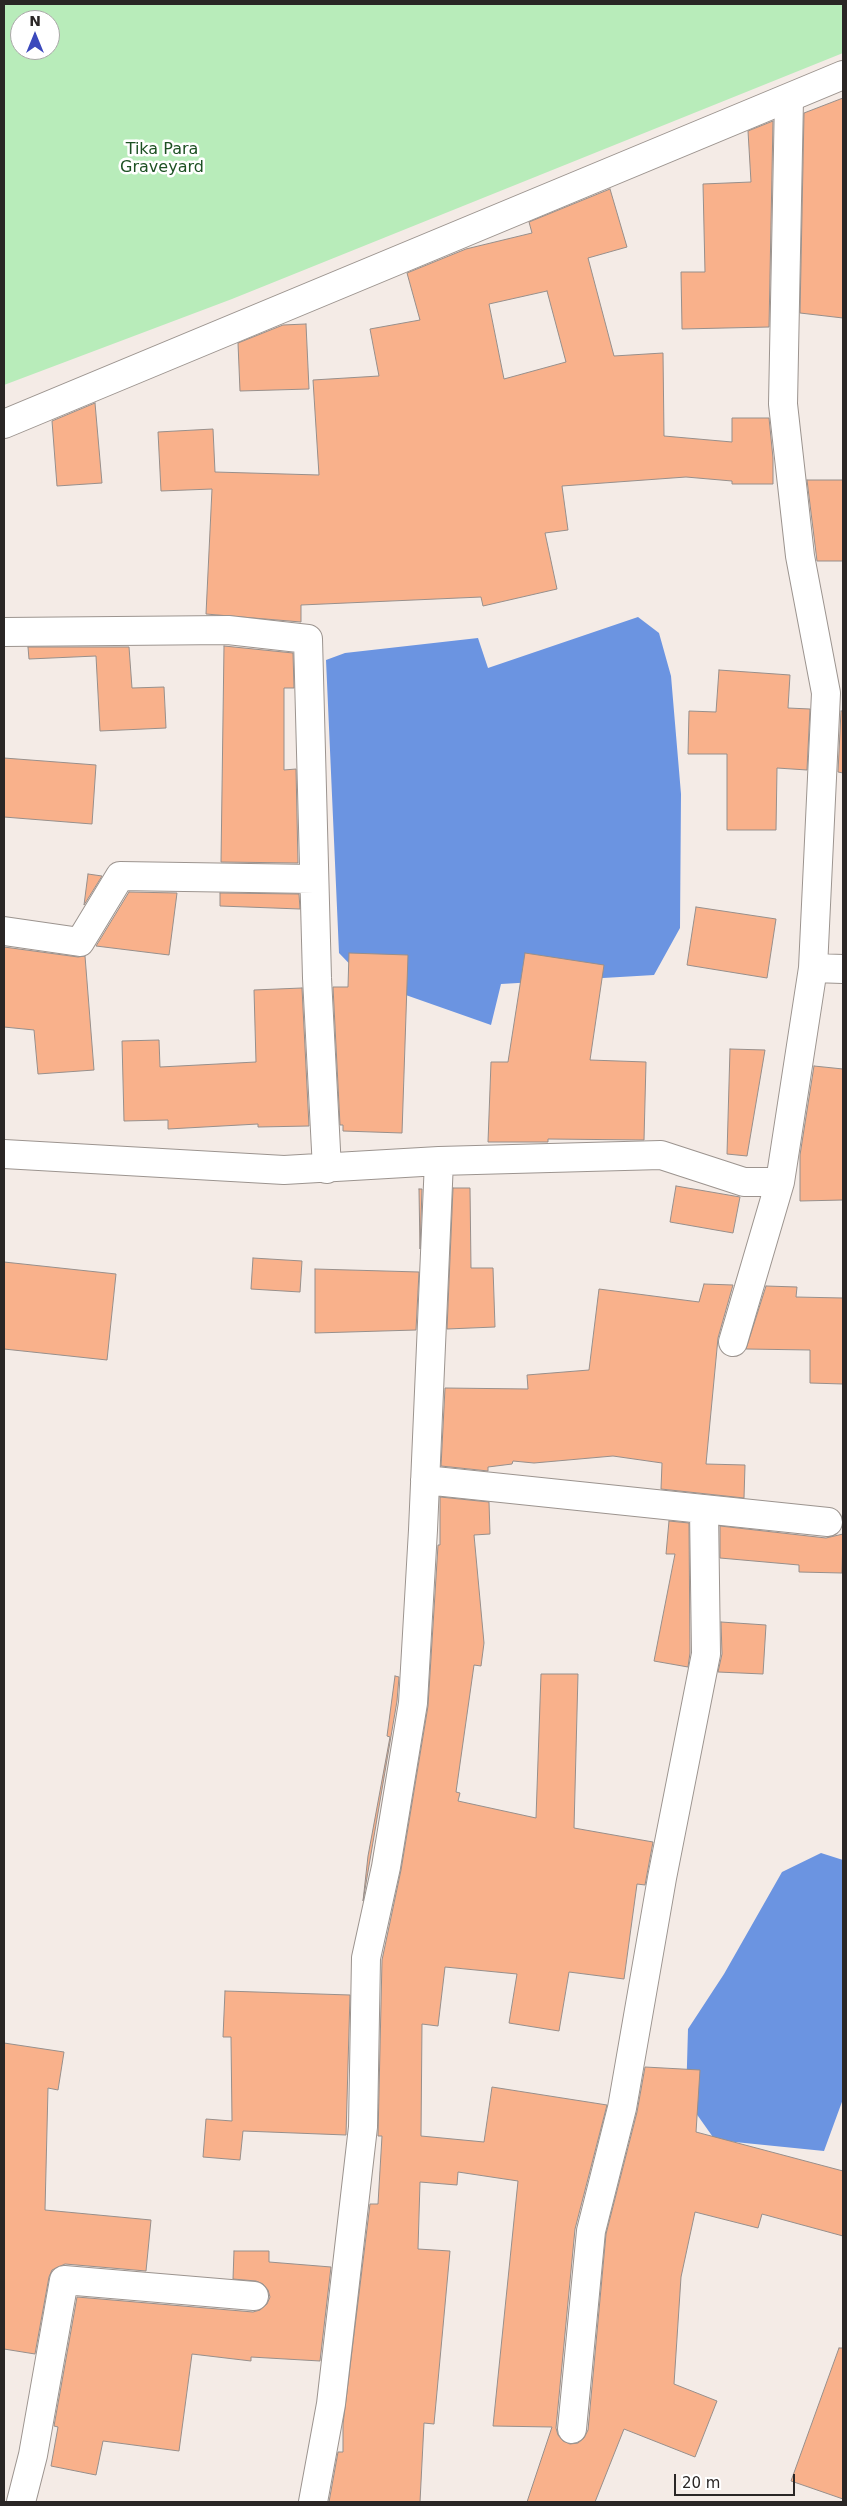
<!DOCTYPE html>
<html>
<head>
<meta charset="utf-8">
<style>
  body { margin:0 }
  #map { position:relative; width:847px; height:2506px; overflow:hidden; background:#f4ebe6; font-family:"DejaVu Sans",sans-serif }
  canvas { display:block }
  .frame { position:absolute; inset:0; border:5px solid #2a2625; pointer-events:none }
  .north { position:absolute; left:10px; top:10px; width:50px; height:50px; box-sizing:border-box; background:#fff; border:1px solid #aaa8a8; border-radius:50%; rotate:0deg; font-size:14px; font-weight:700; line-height:20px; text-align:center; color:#2a2625 }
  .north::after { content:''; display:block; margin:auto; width:18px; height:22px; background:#3b49bc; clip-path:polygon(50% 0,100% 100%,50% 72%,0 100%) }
  .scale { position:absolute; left:674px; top:2474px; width:121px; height:22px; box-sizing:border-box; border:2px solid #2a2625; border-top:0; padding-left:6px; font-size:15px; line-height:18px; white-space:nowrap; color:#2a2625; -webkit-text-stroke:4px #fff; paint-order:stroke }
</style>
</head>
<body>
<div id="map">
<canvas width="847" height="2506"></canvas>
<div class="frame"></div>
<div class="north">N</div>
<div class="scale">20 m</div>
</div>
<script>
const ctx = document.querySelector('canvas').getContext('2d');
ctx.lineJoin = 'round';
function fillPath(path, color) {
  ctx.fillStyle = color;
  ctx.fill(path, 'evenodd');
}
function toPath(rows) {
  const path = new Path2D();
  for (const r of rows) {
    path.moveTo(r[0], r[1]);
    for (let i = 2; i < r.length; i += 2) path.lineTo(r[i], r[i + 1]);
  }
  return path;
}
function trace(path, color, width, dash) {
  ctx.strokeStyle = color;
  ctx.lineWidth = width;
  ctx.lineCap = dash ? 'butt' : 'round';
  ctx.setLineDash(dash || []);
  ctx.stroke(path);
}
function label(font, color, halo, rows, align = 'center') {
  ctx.font = font + ' "DejaVu Sans",sans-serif';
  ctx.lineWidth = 5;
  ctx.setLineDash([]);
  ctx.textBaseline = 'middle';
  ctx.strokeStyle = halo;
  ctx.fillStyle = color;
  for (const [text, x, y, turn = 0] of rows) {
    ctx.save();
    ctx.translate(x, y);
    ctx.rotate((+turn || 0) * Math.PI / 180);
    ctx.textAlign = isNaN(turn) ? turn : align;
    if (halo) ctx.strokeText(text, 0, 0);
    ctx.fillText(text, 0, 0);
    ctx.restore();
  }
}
fillPath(toPath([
  [4,4,843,4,843,53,232,299,4,385],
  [20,20,50,20,50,50,20,50]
]), '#b8ecba');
fillPath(toPath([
  [638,617,659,633,671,676,681,794,680,928,654,975,501,984,491,1025,366,981,339,953,326,660,345,653,478,638,488,668],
  [821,1853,843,1860,843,2099,824,2151,715,2140,686,2099,688,2029,724,1974,782,1872]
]), '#6b94e1');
const building = toPath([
  [843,98,843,318,800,313,804,113,843,98],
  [773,121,769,327,682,329,681,272,705,272,703,184,751,182,748,131,773,121],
  [610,189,627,247,588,258,614,356,663,353,664,436,732,442,732,418,769,418,773,458,773,484,732,484,732,481,686,477,562,486,568,530,545,533,557,589,483,606,481,597,301,605,301,622,206,614,212,489,161,491,158,432,213,429,215,472,319,475,313,380,379,376,370,329,420,320,407,273,466,249,532,233,529,222,610,189],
  [547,291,566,362,504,379,489,304,547,291],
  [306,324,309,389,240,391,238,343,283,325,306,324],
  [95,403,102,483,57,486,52,421,95,403],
  [807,480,843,480,843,561,817,561,807,480],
  [224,646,293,653,294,688,284,688,284,770,296,769,298,863,221,862,224,646],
  [28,647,129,647,132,688,164,687,166,728,100,731,96,656,29,659,28,647],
  [719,670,790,675,788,708,810,709,807,770,777,768,776,830,727,830,727,754,688,754,689,711,716,712,719,670],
  [841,711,843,711,843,773,838,772,841,711],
  [4,758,96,765,92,824,4,817,4,758],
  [88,874,102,876,84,905,88,874],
  [129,892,177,893,169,955,96,946,129,892],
  [220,893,299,894,300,909,220,906,220,893],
  [696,907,776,919,767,978,687,965,696,907],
  [4,947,78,957,85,956,94,1070,38,1074,34,1030,4,1027,4,947],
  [349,953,408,955,402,1133,343,1131,343,1125,340,1125,333,987,348,987,349,953],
  [525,953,604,965,590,1060,646,1062,644,1140,548,1139,548,1142,488,1142,491,1062,508,1062,525,953],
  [302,988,309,1126,258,1127,258,1124,168,1129,168,1120,124,1121,122,1041,159,1040,160,1067,256,1062,254,990,302,988],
  [730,1049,765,1050,747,1156,727,1154,730,1049],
  [814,1066,843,1069,843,1200,800,1201,800,1155,814,1066],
  [676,1186,740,1197,733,1233,670,1222,676,1186],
  [453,1188,470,1188,471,1268,493,1268,495,1327,447,1329,453,1188],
  [419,1189,422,1189,420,1249,419,1189],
  [253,1258,302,1261,300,1292,251,1289,253,1258],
  [4,1262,116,1274,107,1360,4,1349,4,1262],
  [315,1269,419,1272,416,1330,315,1333,315,1269],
  [704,1284,733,1285,718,1338,706,1464,745,1465,744,1498,661,1489,662,1463,613,1456,534,1463,513,1461,512,1464,488,1467,488,1471,441,1466,445,1388,528,1389,527,1375,589,1370,599,1289,699,1302,704,1284],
  [766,1286,797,1287,796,1297,843,1298,843,1384,810,1383,810,1350,746,1349,766,1286],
  [440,1497,489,1502,490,1534,474,1535,484,1643,481,1666,474,1665,456,1792,460,1793,458,1801,536,1818,541,1674,578,1674,574,1828,653,1842,645,1885,637,1884,624,1979,569,1972,559,2031,509,2023,517,1974,445,1967,438,2026,422,2024,421,2136,484,2142,492,2087,607,2105,575,2229,556,2428,558,2435,563,2441,570,2444,578,2443,584,2438,588,2430,606,2234,637,2112,645,2067,700,2070,696,2132,843,2171,843,2236,762,2214,758,2228,695,2212,681,2277,674,2384,717,2401,695,2457,624,2429,595,2502,527,2502,552,2427,493,2426,518,2181,458,2172,457,2185,420,2182,418,2249,450,2251,434,2424,424,2423,420,2502,329,2502,338,2452,343,2452,343,2424,370,2204,378,2204,382,2136,378,2136,382,1960,401,1870,428,1706,438,1545,440,1545,440,1497],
  [669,1521,689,1523,690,1653,688,1667,654,1661,675,1554,666,1554,669,1521],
  [720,1526,826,1538,843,1534,842,1573,799,1572,799,1565,720,1558,720,1526],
  [721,1622,766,1625,763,1674,718,1672,722,1654,721,1622],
  [395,1676,399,1677,397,1701,363,1901,368,1856,390,1737,387,1736,395,1676],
  [225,1991,350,1995,346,2135,243,2131,240,2160,203,2157,206,2119,232,2121,231,2037,223,2037,225,1991],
  [4,2043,64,2052,58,2090,48,2088,45,2210,151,2220,146,2271,65,2264,52,2270,49,2277,35,2354,4,2349,4,2043],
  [234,2251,269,2251,269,2262,331,2267,320,2361,251,2357,251,2361,192,2354,179,2451,103,2441,96,2475,51,2466,58,2427,54,2426,77,2297,253,2312,260,2310,267,2304,270,2297,268,2290,263,2284,256,2281,233,2279,234,2251],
  [839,2348,843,2348,843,2499,791,2481,839,2348]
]);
fillPath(building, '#f9b18b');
trace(building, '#978f8b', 1);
const minor = toPath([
  [789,99,783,404,800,556,826,693,813,968],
  [4,632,228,630,308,639,317,978,327,1169],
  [4,931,80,942,120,876,314,879],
  [4,1154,284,1170,439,1161,661,1155,744,1182,780,1182,813,968,843,969],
  [733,1342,780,1182],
  [425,1480,828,1522],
  [572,2429,591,2231,622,2108,662,1878,706,1654,704,1510],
  [21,2502,33,2455,64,2280,254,2296],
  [313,2502,331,2404,363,2127,366,1958,386,1867,413,1703,423,1530,439,1161]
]);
const major = toPath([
  [4,424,843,75]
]);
trace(minor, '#9c948f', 30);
trace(major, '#9c948f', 30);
trace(minor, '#fff', 28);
trace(major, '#fff', 28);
label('16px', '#1d5123', '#fff', [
  ["Tika Para",162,150],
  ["Graveyard",162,168]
]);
</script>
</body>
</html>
